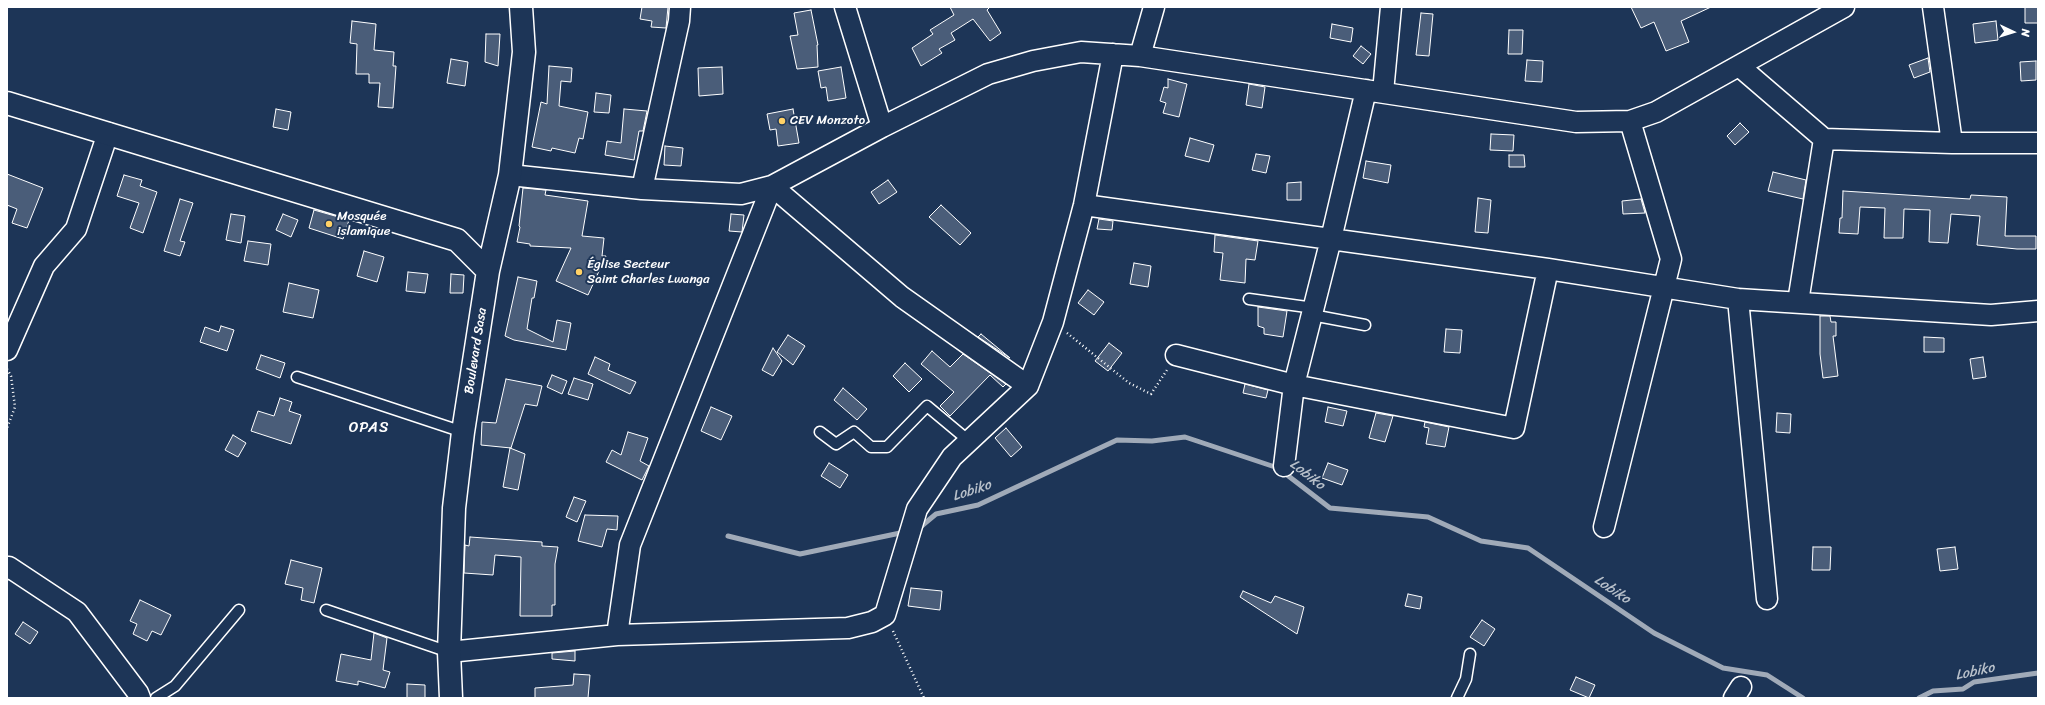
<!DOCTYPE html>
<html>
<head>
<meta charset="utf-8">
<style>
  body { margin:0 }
  #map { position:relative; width:2045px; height:705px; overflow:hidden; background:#1d3557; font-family:Sriracha,sans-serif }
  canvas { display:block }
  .frame { position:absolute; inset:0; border:8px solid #fff; pointer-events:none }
  .north { position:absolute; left:1993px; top:12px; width:40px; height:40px; -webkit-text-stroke:3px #1d3557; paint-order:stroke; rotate:94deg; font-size:11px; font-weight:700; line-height:16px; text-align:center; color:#fff }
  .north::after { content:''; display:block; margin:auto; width:14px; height:18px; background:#fff; clip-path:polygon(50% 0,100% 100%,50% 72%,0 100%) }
</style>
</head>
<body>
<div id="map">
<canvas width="2045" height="705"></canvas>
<div class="frame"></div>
<div class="north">N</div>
</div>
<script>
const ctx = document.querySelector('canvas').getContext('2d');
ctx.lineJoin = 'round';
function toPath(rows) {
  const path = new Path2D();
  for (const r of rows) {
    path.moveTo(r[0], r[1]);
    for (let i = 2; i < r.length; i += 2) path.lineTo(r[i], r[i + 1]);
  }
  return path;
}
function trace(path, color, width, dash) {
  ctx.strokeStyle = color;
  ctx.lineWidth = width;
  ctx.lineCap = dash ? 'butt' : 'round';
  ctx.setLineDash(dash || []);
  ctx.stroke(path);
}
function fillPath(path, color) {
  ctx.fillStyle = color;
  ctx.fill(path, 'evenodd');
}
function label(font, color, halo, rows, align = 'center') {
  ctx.font = font + ' Sriracha,sans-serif';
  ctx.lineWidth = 4;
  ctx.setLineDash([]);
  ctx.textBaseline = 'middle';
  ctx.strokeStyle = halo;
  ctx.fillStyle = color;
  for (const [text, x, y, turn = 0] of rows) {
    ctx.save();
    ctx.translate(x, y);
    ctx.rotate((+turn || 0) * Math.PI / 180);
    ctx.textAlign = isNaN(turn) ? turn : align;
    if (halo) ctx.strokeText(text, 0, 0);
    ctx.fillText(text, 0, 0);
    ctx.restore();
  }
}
trace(toPath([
  [918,529,936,514,978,505,1117,440,1152,441,1185,437,1278,468,1330,508,1428,517,1481,541,1528,548,1654,633,1723,668,1767,675,1803,698],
  [728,536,800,554,905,532],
  [1919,698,1933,691,1963,689,1974,682,2038,673]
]), '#a0aab8', 5);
const building = toPath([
  [642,7,668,7,666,28,651,27,652,21,640,19,642,7],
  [950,7,990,7,987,10,1001,33,990,41,973,19,951,33,955,40,939,49,942,53,921,66,912,48,933,34,930,30,954,15,950,7],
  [1631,7,1711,7,1681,21,1689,42,1666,51,1654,22,1641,28,1631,7],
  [2025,7,2038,7,2038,23,2025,23,2025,7],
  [811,10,818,45,817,45,818,67,797,69,790,36,798,35,794,13,811,10],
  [1421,13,1433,14,1429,56,1416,55,1421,13],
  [352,21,376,24,374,50,394,52,393,66,396,66,393,108,378,107,380,83,369,83,369,74,356,74,357,44,350,43,352,21],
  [1996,21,1998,40,1975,43,1973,24,1996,21],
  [1332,24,1353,28,1351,42,1330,38,1332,24],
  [1509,30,1523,30,1522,54,1508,54,1509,30],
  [486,34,500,34,498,66,485,62,486,34],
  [1361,46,1371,54,1363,64,1353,56,1361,46],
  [1928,58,1930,72,1914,78,1909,65,1928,58],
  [451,59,468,62,465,86,447,83,451,59],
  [1527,60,1543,61,1542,82,1525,81,1527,60],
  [2036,61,2036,80,2021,81,2020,62,2036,61],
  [549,66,572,68,571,82,561,81,559,106,588,112,583,139,579,138,575,153,552,148,551,151,532,147,541,102,547,104,549,66],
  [722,67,723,94,699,96,698,68,722,67],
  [841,67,846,98,828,101,826,87,821,88,818,71,841,67],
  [1168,79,1187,84,1179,117,1163,113,1166,103,1160,101,1164,87,1168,88,1168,79],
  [1249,84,1265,87,1262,108,1246,105,1249,84],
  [596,93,611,95,609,113,594,112,596,93],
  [276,109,291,112,288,130,273,127,276,109],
  [624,109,647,111,643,131,639,131,634,160,605,155,607,141,621,143,624,109],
  [793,109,799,143,778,146,776,129,770,130,767,114,793,109],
  [1740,123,1749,132,1735,145,1727,136,1740,123],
  [1491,134,1514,135,1513,151,1490,150,1491,134],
  [1190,138,1214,145,1209,162,1185,156,1190,138],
  [665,146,683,148,681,166,664,165,665,146],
  [1256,154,1270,156,1266,173,1252,170,1256,154],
  [1509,155,1524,155,1525,167,1509,167,1509,155],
  [1366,161,1391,165,1388,183,1363,178,1366,161],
  [1773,172,1806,180,1803,199,1768,191,1773,172],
  [7,174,43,188,27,228,12,223,17,209,7,205,7,174],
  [124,175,142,180,140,186,157,192,143,233,130,228,139,203,117,196,124,175],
  [888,180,897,192,879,204,871,192,888,180],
  [1301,182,1301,200,1287,200,1287,183,1301,182],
  [523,188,546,190,545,195,588,201,582,236,604,238,602,256,606,256,588,295,556,281,571,248,530,246,530,244,517,242,520,227,519,226,523,188],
  [1843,191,1970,199,1971,195,2007,197,2005,236,2036,236,2036,249,2017,249,1977,245,1980,216,1951,214,1948,243,1929,242,1930,210,1904,209,1903,238,1884,238,1885,208,1860,207,1858,234,1839,233,1840,218,1842,218,1843,191],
  [1478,198,1491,200,1488,233,1475,232,1478,198],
  [180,199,193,203,180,241,185,242,180,256,164,251,180,199],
  [1641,199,1645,213,1623,214,1622,201,1641,199],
  [941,205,971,233,960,245,929,217,941,205],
  [314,210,349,220,343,239,309,228,314,210],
  [231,214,245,216,241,243,226,240,231,214],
  [283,214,298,220,291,237,276,230,283,214],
  [731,214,744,215,742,232,729,231,731,214],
  [1099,219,1113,221,1112,230,1097,229,1099,219],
  [1215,235,1258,241,1255,260,1246,259,1245,283,1220,280,1223,253,1214,252,1215,235],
  [248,241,271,244,268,265,244,261,248,241],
  [364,251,384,257,377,282,357,276,364,251],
  [1134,263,1151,266,1148,287,1130,284,1134,263],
  [408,272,428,274,425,293,406,291,408,272],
  [451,274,464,275,463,293,450,293,451,274],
  [518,277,537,281,534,298,532,298,527,329,553,342,557,320,571,323,566,350,514,340,505,336,518,277],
  [289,283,319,290,313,318,283,312,289,283],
  [1088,290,1104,302,1094,315,1078,303,1088,290],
  [1258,307,1287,311,1283,337,1264,334,1264,328,1258,326,1258,307],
  [1820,316,1830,316,1831,322,1836,322,1836,336,1833,336,1838,376,1823,378,1820,354,1820,316],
  [221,326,234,330,227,351,200,342,205,327,219,332,221,326],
  [1446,329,1462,330,1460,353,1444,352,1446,329],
  [981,334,1010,358,978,337,981,334],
  [788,335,805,346,793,365,777,352,788,335],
  [1924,337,1944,338,1944,352,1924,352,1924,337],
  [1109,343,1122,353,1108,371,1095,361,1109,343],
  [773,348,782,361,773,376,762,370,773,348],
  [932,351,950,367,963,354,1006,384,1003,387,990,375,950,416,940,406,954,392,921,364,932,351],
  [261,355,285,363,280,378,256,369,261,355],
  [595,357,610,364,608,370,636,382,630,394,588,374,595,357],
  [1983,357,1986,377,1973,379,1970,359,1983,357],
  [905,363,922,379,909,392,893,376,905,363],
  [552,375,567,381,562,394,547,387,552,375],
  [574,378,593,384,588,400,568,394,574,378],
  [506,379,542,386,537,406,525,404,511,448,481,445,482,422,496,423,506,379],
  [1245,384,1268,390,1266,398,1243,393,1245,384],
  [843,388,867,409,857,420,834,400,843,388],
  [280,398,292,402,289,411,301,415,291,444,251,431,258,411,274,416,280,398],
  [711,407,732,416,721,440,701,431,711,407],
  [1328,407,1347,411,1343,426,1325,422,1328,407],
  [1376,413,1393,416,1385,442,1369,438,1376,413],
  [1777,413,1791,414,1790,433,1776,432,1777,413],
  [1425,422,1449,427,1445,447,1426,444,1429,428,1424,427,1425,422],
  [1006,428,1022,447,1011,457,995,438,1006,428],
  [628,432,648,438,640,461,649,466,642,480,606,462,612,450,621,455,628,432],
  [233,435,246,443,238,457,225,450,233,435],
  [510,448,525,454,518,490,503,487,510,448],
  [829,463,848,475,840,488,821,476,829,463],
  [1328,463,1348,470,1342,485,1322,478,1328,463],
  [574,497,586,501,577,522,566,517,574,497],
  [585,515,618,516,617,530,607,529,602,547,578,541,585,515],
  [470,537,542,542,542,546,558,547,555,564,555,605,552,605,552,616,520,616,521,557,495,555,493,575,464,573,465,545,469,546,470,537],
  [1813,547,1831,547,1830,570,1812,570,1813,547],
  [1955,547,1958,569,1940,571,1937,549,1955,547],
  [291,560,322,568,314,603,301,600,303,588,285,584,291,560],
  [911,588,942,591,940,610,908,606,911,588],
  [1243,591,1271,603,1275,596,1304,607,1297,634,1240,597,1243,591],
  [1408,594,1422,597,1420,609,1405,606,1408,594],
  [140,600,171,615,161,635,152,631,147,641,133,634,137,624,130,621,140,600],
  [1482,620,1495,629,1484,646,1470,637,1482,620],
  [23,622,38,632,30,644,15,634,23,622],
  [374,633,387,638,383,670,390,672,385,688,358,681,358,685,336,681,341,654,371,660,374,633],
  [575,651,575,661,552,659,552,653,575,651],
  [574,674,590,675,588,698,535,698,535,688,573,685,574,674],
  [1576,677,1595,685,1589,698,1570,690,1576,677],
  [407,684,425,685,425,698,407,698,407,684]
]);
fillPath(building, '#4a5d79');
trace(building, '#fff', 1);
const service = toPath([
  [1249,299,1314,308],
  [1312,315,1365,325],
  [297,377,463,432],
  [820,432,836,444,854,432,871,447,887,447,927,406,969,441],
  [326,610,449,652],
  [156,698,175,686,239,610],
  [1457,698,1466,679,1470,654]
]);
const minor = toPath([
  [845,7,882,127],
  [1933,7,1952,143],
  [1140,56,1154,7],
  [1739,66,1824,139,1952,143,2038,143],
  [1383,92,1391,7],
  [510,175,642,189,741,194,772,186,882,127,988,74,1033,61,1081,52,1140,56,1576,122,1630,121,1656,112,1844,7],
  [642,189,679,21,680,7],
  [1084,205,1548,269,1738,299,1991,315,2038,311],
  [1738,299,1767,599],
  [1798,302,1824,139],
  [7,350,44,266,76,229,108,133],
  [1176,355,1294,385,1514,428,1548,269],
  [1284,466,1294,385,1331,239,1366,90],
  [1604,527,1671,259,1630,121],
  [7,569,9,567,77,612,138,693,140,698],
  [617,635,630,545,772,186,902,297,1028,386],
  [449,652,617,635,848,628,872,622,885,615,917,509,952,457,1028,386,1053,322,1084,205,1113,54],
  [1734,698,1741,687]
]);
const tertiary = toPath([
  [7,103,457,240,488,271],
  [451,698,449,652,454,508,463,432,488,271,510,175,524,52,521,7]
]);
trace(service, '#fff', 13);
trace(minor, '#fff', 23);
trace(tertiary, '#fff', 25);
trace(toPath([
  [1067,333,1129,383,1151,394,1167,370],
  [7,369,11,376,15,407,7,428],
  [893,631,924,698]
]), '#fff', 2.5, [1, 3]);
trace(service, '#1d3557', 10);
trace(minor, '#1d3557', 20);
trace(tertiary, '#1d3557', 22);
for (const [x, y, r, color] of [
  [782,121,4,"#ffd166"],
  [329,224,4,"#ffd166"],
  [579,272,4,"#ffd166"]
]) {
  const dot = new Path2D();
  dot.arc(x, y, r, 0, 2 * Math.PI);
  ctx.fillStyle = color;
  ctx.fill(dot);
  trace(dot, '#1d3557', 1.5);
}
label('13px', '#fff', '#1d3557', [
  ["CEV Monzoto",790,121],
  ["Mosquée",337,217],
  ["islamique",337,232],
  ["Église Secteur",587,265],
  ["Saint Charles Lwanga",587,280]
], 'left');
label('13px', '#fff', '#1d3557', [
  ["Boulevard Sasa",476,351,-81]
]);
label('italic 14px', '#b8c0ca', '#1d3557', [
  ["Lobiko",1307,475,38],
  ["Lobiko",972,491,-18],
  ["Lobiko",1612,590,34],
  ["Lobiko",1975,672,-12]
]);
ctx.letterSpacing = '1px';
label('15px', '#fff', '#1d3557', [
  ["OPAS",369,428]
]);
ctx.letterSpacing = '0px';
</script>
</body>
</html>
